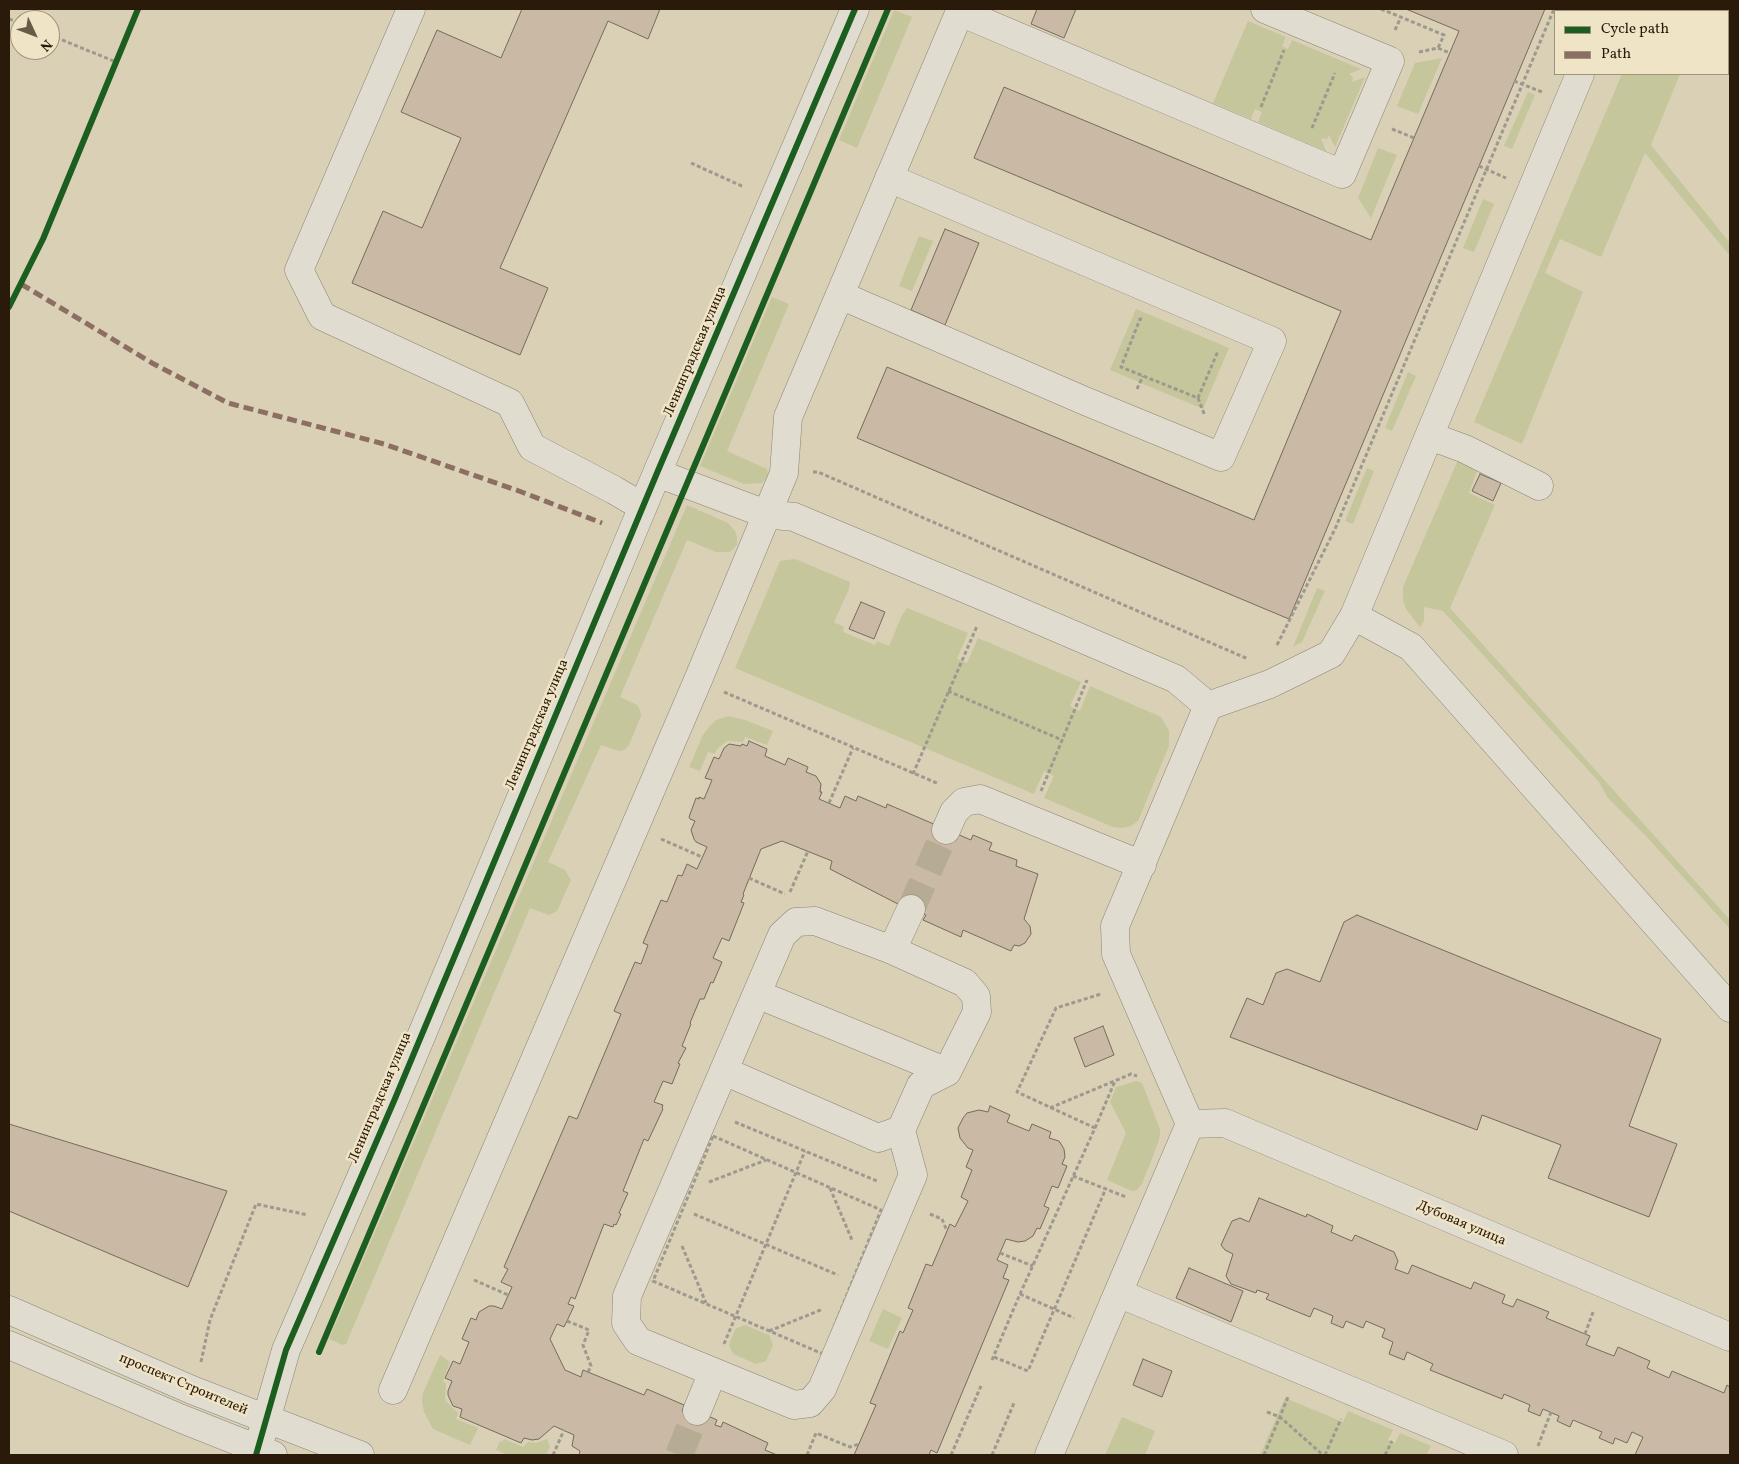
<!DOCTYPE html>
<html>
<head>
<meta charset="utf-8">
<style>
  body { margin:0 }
  #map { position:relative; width:1739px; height:1464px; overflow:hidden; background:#d9d0b6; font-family:Vollkorn,serif }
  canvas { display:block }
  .frame { position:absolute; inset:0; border:10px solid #291a0a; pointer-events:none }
  .legend { position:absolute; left:1554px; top:10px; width:175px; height:65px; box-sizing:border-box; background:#f0e4c6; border:1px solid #a0937b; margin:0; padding:6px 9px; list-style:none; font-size:15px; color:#291a0a }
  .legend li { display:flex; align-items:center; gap:10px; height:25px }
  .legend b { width:25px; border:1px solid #a0937b }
  .north { position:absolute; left:10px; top:10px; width:50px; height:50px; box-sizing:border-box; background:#f0e4c6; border:1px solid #a0937b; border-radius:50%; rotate:133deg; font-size:14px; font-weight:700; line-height:20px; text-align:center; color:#291a0a }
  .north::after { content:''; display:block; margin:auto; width:18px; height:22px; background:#675a46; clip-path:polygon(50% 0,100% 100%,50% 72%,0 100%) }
</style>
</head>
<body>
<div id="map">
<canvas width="1739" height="1464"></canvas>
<div class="frame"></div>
<ul class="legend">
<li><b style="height:6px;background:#1b5e20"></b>Cycle path</li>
<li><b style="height:6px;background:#8d6e63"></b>Path</li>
</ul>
<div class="north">N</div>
</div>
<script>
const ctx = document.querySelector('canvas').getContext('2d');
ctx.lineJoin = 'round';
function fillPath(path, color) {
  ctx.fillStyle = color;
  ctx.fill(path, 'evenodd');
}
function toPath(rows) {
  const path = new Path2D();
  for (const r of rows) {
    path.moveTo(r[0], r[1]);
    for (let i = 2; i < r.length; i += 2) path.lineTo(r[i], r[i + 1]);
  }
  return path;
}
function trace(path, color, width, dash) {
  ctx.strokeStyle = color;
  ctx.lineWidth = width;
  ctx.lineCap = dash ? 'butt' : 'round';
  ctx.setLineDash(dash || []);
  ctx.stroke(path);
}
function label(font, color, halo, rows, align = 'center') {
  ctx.font = font + ' Vollkorn,serif';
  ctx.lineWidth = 5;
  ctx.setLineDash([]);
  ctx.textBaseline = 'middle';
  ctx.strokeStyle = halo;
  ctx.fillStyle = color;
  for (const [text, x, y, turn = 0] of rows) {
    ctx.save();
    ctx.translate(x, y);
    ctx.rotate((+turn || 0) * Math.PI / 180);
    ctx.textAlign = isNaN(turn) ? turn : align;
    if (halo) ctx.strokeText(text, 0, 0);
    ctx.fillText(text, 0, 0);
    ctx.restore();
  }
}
fillPath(toPath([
  [894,10,912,17,857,148,839,140],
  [1248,21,1286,37,1282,46,1288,49,1292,40,1361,69,1349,74,1353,77,1352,82,1365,77,1335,147,1329,135,1327,139,1321,138,1326,151,1258,122,1262,112,1255,109,1251,119,1213,103],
  [1442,58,1418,114,1397,106,1415,63],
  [1622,74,1680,74,1651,145,1730,243,1730,256,1645,153,1601,257,1560,239,1545,273,1583,292,1522,444,1474,422],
  [1528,92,1535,95,1512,149,1504,146],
  [1378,148,1397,155,1371,218,1358,198],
  [1483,199,1494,204,1474,252,1463,248],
  [919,236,933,241,912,291,899,286],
  [772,297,789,304,727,451,767,469,768,476,762,483,744,484,700,466],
  [1136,309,1229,348,1203,409,1110,370],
  [1408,372,1416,376,1392,431,1385,428],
  [1458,460,1477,471,1469,493,1495,505,1450,608,1730,920,1730,929,1646,836,1608,798,1599,782,1443,611,1424,607,1424,621,1420,627,1406,609,1403,600,1403,587],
  [1367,468,1374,471,1353,524,1345,521],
  [687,505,728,523,735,531,737,538,737,545,730,552,716,552,687,540,620,697,637,705,640,710,641,716,629,745,624,750,619,751,601,745,548,862,565,870,571,880,557,911,549,915,530,908,346,1344,343,1345,329,1339],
  [795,559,850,582,849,589,834,622,844,627,843,632,875,645,877,641,889,646,902,615,907,608,968,633,957,659,967,663,978,638,1081,682,1070,706,1080,711,1090,686,1161,717,1169,731,1169,746,1138,821,1131,826,1122,828,1113,827,1044,798,1054,776,1044,771,1034,794,735,668,780,561],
  [1317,588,1325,591,1302,642,1293,647],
  [729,716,745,720,773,731,767,745,745,737,743,742,727,741,717,749,715,754,708,752,700,771,689,767,703,735,710,726,716,720],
  [1136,1081,1142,1083,1160,1129,1160,1134,1159,1140,1142,1184,1137,1190,1132,1191,1107,1180,1126,1133,1110,1102,1116,1087],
  [883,1309,902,1318,888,1349,869,1341],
  [745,1325,769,1335,773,1345,766,1361,756,1364,733,1354,729,1345,735,1329],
  [440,1355,450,1362,443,1381,446,1384,445,1400,458,1413,456,1419,478,1428,470,1445,433,1429,424,1412,422,1401,423,1393],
  [1285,1398,1343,1422,1348,1411,1393,1430,1388,1440,1395,1443,1400,1433,1431,1446,1426,1455,1260,1455],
  [1122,1417,1155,1431,1145,1455,1105,1455],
  [504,1439,523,1447,528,1442,536,1443,547,1439,550,1447,546,1455,508,1455,496,1450,500,1441,502,1442]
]), '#c6c69c');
const building = toPath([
  [522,9,660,9,648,39,608,21,500,268,548,288,520,355,352,283,383,211,422,228,461,138,401,112,437,30,501,58,522,9],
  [1037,9,1076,9,1064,38,1031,24,1037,9],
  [1406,9,1545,9,1289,619,857,438,887,367,1254,520,1341,311,974,158,1004,87,1371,240,1459,31,1406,9],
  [945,229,979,243,945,325,911,310,945,229],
  [1480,474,1501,483,1493,501,1472,491,1480,474],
  [861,602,885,612,874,639,849,629,861,602],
  [749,741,767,749,765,756,785,765,788,758,808,767,806,772,816,776,821,784,820,792,822,792,819,799,840,808,845,796,856,801,858,796,886,808,887,804,971,840,973,835,992,843,989,850,1017,860,1016,866,1038,874,1024,919,1030,926,1031,934,1025,943,1019,946,1014,945,1011,951,963,930,961,937,923,920,926,915,896,903,830,869,832,861,782,841,761,849,743,894,744,895,741,902,744,903,729,941,722,938,713,958,722,962,713,983,711,982,704,999,700,999,690,1023,691,1024,682,1046,686,1048,678,1063,680,1064,672,1084,663,1081,654,1102,663,1105,662,1108,663,1109,648,1141,644,1139,623,1191,628,1193,619,1213,621,1214,616,1225,614,1224,613,1227,604,1224,575,1299,571,1297,568,1304,574,1306,567,1321,564,1327,557,1324,550,1339,565,1370,581,1377,583,1370,644,1395,647,1389,684,1405,682,1411,692,1416,695,1410,717,1420,715,1425,721,1427,723,1422,768,1443,765,1450,777,1455,579,1455,580,1451,572,1446,574,1435,554,1426,539,1439,532,1440,524,1438,521,1443,460,1417,462,1409,453,1406,448,1395,448,1391,452,1381,445,1378,453,1361,460,1364,469,1342,462,1339,471,1318,476,1320,479,1312,489,1306,494,1306,502,1309,512,1287,501,1282,508,1269,504,1267,569,1116,577,1119,621,1014,614,1011,635,962,641,964,648,945,643,943,661,900,667,902,678,875,682,876,687,864,697,869,707,847,696,842,694,839,691,830,695,821,690,819,689,817,696,798,699,799,699,797,704,799,712,780,705,778,714,757,719,759,724,748,729,744,741,746,742,744,747,746,749,741],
  [1357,915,1661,1039,1629,1126,1677,1144,1649,1217,1548,1178,1561,1145,1482,1115,1477,1130,1230,1037,1247,998,1263,1005,1276,973,1287,969,1320,982,1344,922,1357,915],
  [1103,1026,1114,1055,1085,1067,1074,1038,1103,1026],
  [990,1106,1010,1115,1007,1122,1029,1131,1032,1124,1051,1132,1049,1138,1059,1141,1064,1149,1065,1157,1062,1164,1067,1166,1058,1188,1052,1186,1044,1206,1049,1208,1040,1229,1037,1228,1033,1236,1025,1241,1018,1242,1006,1239,997,1260,1008,1265,1003,1278,1009,1280,937,1453,931,1450,929,1455,854,1455,876,1405,870,1403,900,1331,903,1333,913,1310,908,1308,926,1264,932,1266,950,1224,955,1227,968,1201,961,1197,972,1170,966,1167,973,1150,968,1148,960,1138,958,1128,963,1118,967,1113,979,1110,988,1112,990,1106],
  [9,1124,227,1191,188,1287,9,1211,9,1124],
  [1259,1198,1306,1217,1307,1214,1333,1226,1331,1232,1347,1239,1352,1241,1355,1235,1394,1252,1398,1261,1395,1269,1408,1274,1412,1265,1471,1289,1474,1282,1505,1295,1502,1303,1513,1307,1517,1299,1549,1312,1546,1318,1590,1336,1586,1345,1614,1356,1618,1347,1650,1361,1647,1368,1669,1378,1672,1371,1724,1393,1727,1385,1730,1387,1730,1455,1635,1455,1643,1437,1632,1432,1627,1443,1615,1438,1613,1444,1599,1438,1602,1432,1573,1420,1570,1427,1557,1421,1559,1416,1543,1409,1540,1416,1528,1411,1530,1405,1504,1394,1502,1399,1430,1370,1433,1364,1407,1352,1404,1360,1389,1354,1393,1342,1382,1337,1385,1329,1366,1321,1363,1328,1346,1321,1343,1328,1331,1323,1333,1316,1314,1308,1310,1317,1266,1299,1269,1294,1257,1290,1256,1293,1231,1284,1226,1276,1233,1254,1225,1250,1221,1245,1232,1221,1240,1218,1249,1222,1259,1198],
  [1189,1268,1243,1291,1231,1322,1176,1298,1189,1268],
  [1143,1359,1172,1371,1162,1397,1133,1385,1143,1359]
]);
fillPath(building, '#cab9a4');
trace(building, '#736c5d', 1);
trace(toPath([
  [911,909,946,830],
  [679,1455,697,1411]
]), '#b6ac94', 28, [28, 14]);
const minor = toPath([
  [411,9,299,270,322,316,510,403,532,447,614,490,643,507],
  [1665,9,1671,11],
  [1606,11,1607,9],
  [960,12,1342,174,1390,61,1265,9],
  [1728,33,1730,34],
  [840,295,1085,401,1221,457,1272,341,889,178],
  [1430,436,1465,449,1539,486],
  [657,473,766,514,794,517,990,599,1176,679,1208,706,1270,684,1331,654,1354,616,1580,74],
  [1354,616,1411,647,1730,1008],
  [946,830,954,812,964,802,980,799,1142,865],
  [815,921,892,950,965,983,976,996,977,1012,947,1072,921,1085,901,1130,913,1175,822,1389,810,1403,794,1405,638,1341,626,1323,627,1296,782,935,796,922,815,921],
  [892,950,911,909],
  [757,994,947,1072],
  [724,1071,878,1138,901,1130],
  [1190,1124,1225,1123,1730,1337],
  [1118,1293,1504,1455],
  [9,1310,192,1390,360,1455],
  [9,1345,182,1419,273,1455],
  [393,1390,698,680,784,473,788,417,961,9],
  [697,1411,713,1372],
  [256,1455,286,1350,394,1101,657,473,855,9],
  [1049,1455,1190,1124,1116,954,1115,926,1208,706]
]);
trace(minor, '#8b8474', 29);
trace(toPath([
  [1381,9,1444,35,1438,48],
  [9,19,20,23],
  [1395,30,1401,17],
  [50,35,116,62],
  [1419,52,1438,48,1450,53],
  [1514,81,1542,92],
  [1261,107,1284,50],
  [1312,128,1335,73],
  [1392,129,1414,138],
  [691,163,744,187],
  [1479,166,1506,178],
  [9,307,43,239,138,9],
  [1142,319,1140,319,1121,367,1198,398,1218,351],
  [1137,389,1143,376],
  [1198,398,1205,416],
  [813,472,818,472,1248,659],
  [1277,645,1335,529,1554,9],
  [948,691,1062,740],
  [724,692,939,784],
  [913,774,977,626],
  [1041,791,1087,680],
  [829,803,853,748],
  [661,839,702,857],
  [749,878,785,894],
  [790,892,808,851],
  [1050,1108,1131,1074,1137,1076],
  [735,1122,877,1181],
  [1095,1128,1115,1081],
  [713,1136,881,1210,823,1354,653,1281,713,1136],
  [1073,1176,1126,1197],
  [709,1182,766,1160],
  [830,1188,852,1240],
  [694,1214,838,1275],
  [930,1214,942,1219,947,1231],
  [682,1246,706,1303],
  [1000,1253,1033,1266],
  [474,1280,508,1295],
  [1020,1294,1074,1318],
  [567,1321,589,1330,583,1345,591,1366,588,1372],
  [769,1331,823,1309],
  [1585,1334,1593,1312],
  [724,1344,805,1151],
  [994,1357,1028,1371,1106,1188],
  [992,1360,1020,1294,1095,1128,1017,1092,1056,1008,1101,994],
  [201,1362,210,1320,256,1204,308,1215],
  [1267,1412,1280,1417,1323,1455],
  [1538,1446,1551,1412],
  [553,1455,564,1430],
  [807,1455,816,1433,850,1447,859,1444],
  [951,1455,981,1386],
  [992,1455,1014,1403],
  [1264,1455,1288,1397],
  [1325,1455,1341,1419],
  [1385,1455,1392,1441]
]), '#9e998e', 3, [4, 2.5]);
trace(minor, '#e1dcd0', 28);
trace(toPath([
  [21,284,152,363,228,403,384,444,519,491,602,523]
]), '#8d6e63', 5, [10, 5]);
trace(toPath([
  [9,307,43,239,138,9],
  [319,1352,888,9],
  [256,1455,286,1350,394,1101,657,473,855,9]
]), '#1b5e20', 6);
label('14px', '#291a0a', '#f0e4c6', [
  ["Ленинградская улица",696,352,-67],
  ["Ленинградская улица",538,725,-67],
  ["Ленинградская улица",381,1098,-67],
  ["Дубовая улица",1461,1224,23],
  ["проспект Строителей",183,1385,23]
]);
</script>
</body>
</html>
